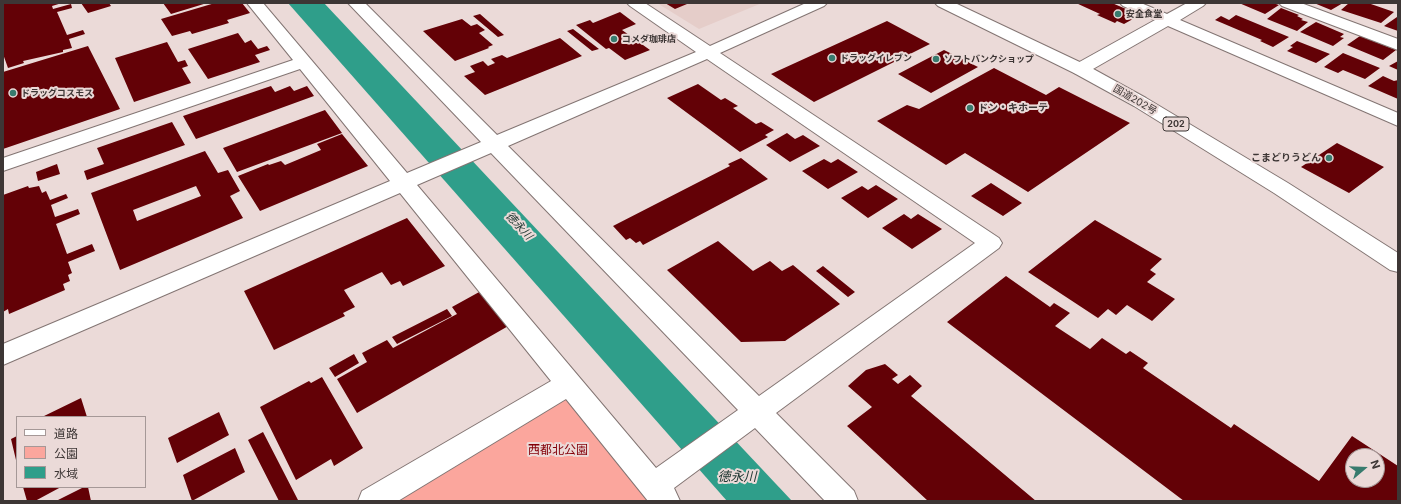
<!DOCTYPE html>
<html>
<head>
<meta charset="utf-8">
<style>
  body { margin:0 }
  #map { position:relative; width:1401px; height:504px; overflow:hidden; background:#ebdad8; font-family:Inter,"Noto Sans JP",sans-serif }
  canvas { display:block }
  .frame { position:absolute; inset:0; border:4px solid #3d3635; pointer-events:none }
  .legend { position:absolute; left:16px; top:416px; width:130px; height:72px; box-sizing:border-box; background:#ebdad8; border:1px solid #a59897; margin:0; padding:5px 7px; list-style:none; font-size:12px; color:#3d3635 }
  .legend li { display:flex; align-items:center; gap:8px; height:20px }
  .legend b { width:20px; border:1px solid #a59897 }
  .north { position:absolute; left:1345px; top:448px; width:40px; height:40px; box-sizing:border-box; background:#ebdad8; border:1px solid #a59897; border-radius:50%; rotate:71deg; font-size:11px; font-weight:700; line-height:16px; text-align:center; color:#3d3635 }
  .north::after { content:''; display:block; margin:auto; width:14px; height:18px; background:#387b6e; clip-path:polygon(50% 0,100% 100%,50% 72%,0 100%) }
</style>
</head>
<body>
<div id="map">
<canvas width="1401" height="504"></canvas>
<div class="frame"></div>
<ul class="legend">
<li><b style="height:5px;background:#fff"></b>道路</li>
<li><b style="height:11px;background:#fba69d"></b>公園</li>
<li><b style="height:11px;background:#2f9e8a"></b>水域</li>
</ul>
<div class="north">N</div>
</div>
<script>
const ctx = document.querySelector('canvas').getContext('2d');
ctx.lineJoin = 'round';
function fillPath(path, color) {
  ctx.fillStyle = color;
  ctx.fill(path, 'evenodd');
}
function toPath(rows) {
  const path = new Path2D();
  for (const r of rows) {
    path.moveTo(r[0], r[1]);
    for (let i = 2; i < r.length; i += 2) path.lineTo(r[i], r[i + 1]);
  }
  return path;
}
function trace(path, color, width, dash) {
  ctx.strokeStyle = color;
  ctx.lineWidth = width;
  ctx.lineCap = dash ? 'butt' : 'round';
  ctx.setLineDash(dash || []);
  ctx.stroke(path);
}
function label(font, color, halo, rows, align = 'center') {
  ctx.font = font + ' Inter,"Noto Sans JP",sans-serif';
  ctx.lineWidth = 4;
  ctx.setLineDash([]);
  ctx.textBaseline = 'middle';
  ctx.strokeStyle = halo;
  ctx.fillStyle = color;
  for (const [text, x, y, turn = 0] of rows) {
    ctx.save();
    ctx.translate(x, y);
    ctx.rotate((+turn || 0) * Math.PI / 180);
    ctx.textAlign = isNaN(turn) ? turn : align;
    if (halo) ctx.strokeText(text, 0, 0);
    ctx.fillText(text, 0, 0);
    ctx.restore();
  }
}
fillPath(toPath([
  [657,3,762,3,699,29]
]), '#e5cdc9');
fillPath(toPath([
  [570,383,666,501,372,501]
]), '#fba69d');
fillPath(toPath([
  [288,3,324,3,792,501,727,501]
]), '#2f9e8a');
fillPath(toPath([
  [3,3,62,3,52,6,53,9,71,4,72,8,57,12,67,35,83,30,85,34,69,39,72,48,63,50,63,52,23,61,24,63,8,68,3,54],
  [81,3,109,3,111,6,88,13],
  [163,3,207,3,171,14],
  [215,3,242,3,250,13,227,20,229,23,192,34,190,31,172,36,161,19],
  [665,3,685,3,687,4,675,9],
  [1076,3,1112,3,1140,15,1124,24,1117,21,1115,23,1097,15,1100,14],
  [1239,3,1273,3,1279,5,1265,14],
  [1314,3,1343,3,1331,10],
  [1349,3,1368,3,1394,12,1381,23,1341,10],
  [1281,8,1299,15,1297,16,1303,19,1301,20,1308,22,1297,31,1267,19],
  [620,12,636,24,622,30,650,50,625,60,609,48,606,49,576,25,590,20,593,23],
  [480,14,504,35,498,37,473,16],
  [1236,15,1289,37,1273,47,1260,41,1262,40,1215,20,1221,16,1229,20],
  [1397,17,1398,31,1384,26],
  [462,19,471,26,477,24,485,30,479,33,493,45,488,47,489,48,455,61,423,31],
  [887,21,930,44,814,102,771,74],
  [1316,22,1344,34,1340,37,1344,38,1333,46,1300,32],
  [573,29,599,49,592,51,567,31],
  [238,33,245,43,251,40,258,49,267,46,270,50,255,55,260,62,208,79,188,49],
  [1360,36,1396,50,1383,60,1347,45],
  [560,38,582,56,485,95,464,76,475,72,470,66,483,61,488,66,495,63,491,59,502,55,507,58],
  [1297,41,1330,54,1316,63,1287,51,1293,47,1290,46],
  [167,42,178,62,185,60,188,66,182,68,191,83,134,102,115,58],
  [88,46,120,109,3,149,3,72],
  [944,50,978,67,931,93,898,74],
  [1343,53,1380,68,1365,79,1343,70,1338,73,1324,67],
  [1398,61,1398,70,1389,66],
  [994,68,1046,95,1059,87,1130,123,1028,192,965,153,946,165,877,121,907,105,919,109],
  [1383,76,1394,81,1398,80,1398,99,1368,86],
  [698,84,721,100,725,98,738,106,733,108,756,124,761,122,774,130,765,135,768,137,740,152,667,98],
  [271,86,275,92,290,86,294,91,307,86,314,96,196,139,183,116],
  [325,110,342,133,237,172,223,148],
  [172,122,185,145,87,180,84,171,104,164,97,148],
  [787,133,795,139,803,135,820,146,790,162,766,145],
  [342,134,368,166,260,211,238,176,268,164,269,165,281,161,285,165,321,150,317,144],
  [1337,143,1384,167,1349,193,1301,167],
  [205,151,218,173,228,170,240,191,230,196,243,218,120,270,91,193],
  [196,186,201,196,137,221,133,210],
  [741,158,768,179,643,245,640,241,636,243,630,238,626,240,613,226,730,166,728,164],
  [824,159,831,163,838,159,858,172,828,189,802,171],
  [57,164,60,174,38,181,36,172],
  [991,183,1022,203,1003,216,971,196],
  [876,185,898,199,868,218,841,198,862,186,868,190],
  [28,186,29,188,39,186,42,193,46,191,50,200,66,194,68,198,51,205,55,217,78,209,80,214,56,224,67,254,92,244,95,251,68,262,72,273,68,275,70,281,63,284,65,290,9,314,8,309,3,312,3,195],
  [904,214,911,219,918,214,942,229,912,249,882,228],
  [407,218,445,266,403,286,400,281,391,285,382,272,344,290,355,307,343,313,345,316,274,350,244,291],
  [1095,220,1162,259,1150,270,1156,274,1147,282,1175,299,1152,321,1127,305,1116,315,1108,309,1098,318,1028,272],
  [718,241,753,271,770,261,782,271,793,265,840,304,785,341,741,342,667,270],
  [823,266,855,292,848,297,816,271],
  [1006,276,1050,307,1054,303,1070,313,1055,326,1090,349,1102,338,1126,354,1130,351,1148,363,1143,368,1231,428,1234,424,1319,481,1352,436,1398,466,1398,501,1184,501,947,322],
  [1353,456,1377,456,1377,480,1353,480],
  [481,291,510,325,357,413,337,379,367,362,362,353,387,340,393,348,457,314,452,307],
  [447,309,452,316,397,344,392,337],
  [354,354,359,363,335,377,329,368],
  [885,364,898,375,892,379,898,384,910,375,922,386,911,396,1036,501,928,501,847,426,872,407,848,386,866,370],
  [322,377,363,448,334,466,331,459,296,480,260,407,309,381,311,383],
  [81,398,87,417,42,417],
  [219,412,229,435,177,463,168,438],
  [263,432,298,500,296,501,279,501,248,440],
  [17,436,17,460,16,460,11,439],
  [235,448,245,472,192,501,183,475],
  [23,487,61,487,35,501,27,501],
  [84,487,88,487,91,501,56,501]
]), '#630106');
const minor = toPath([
  [247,3,263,3,407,173,481,142,348,3,365,3,497,135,696,52,630,6,627,3,645,3,710,46,806,3,827,3,824,6,720,53,999,238,1002,243,999,248,776,413,854,491,858,501,825,501,755,428,674,488,680,501,648,501,566,399,398,501,358,501,362,491,551,381,400,193,3,365,3,344,390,181,300,69,3,171,3,158,293,60,247,3],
  [707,59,975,243,759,396,508,146,707,59],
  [491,153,738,410,656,468,417,185,491,153],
  [1120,3,1141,3,1167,14,1187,3,1206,3,1203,6,1180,20,1398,113,1398,126,1168,26,1086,73,1080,74,1074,73,1072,69,1074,65,1155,20,1123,6,1120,3],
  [1279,3,1301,3,1398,39,1398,50,1282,6,1279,3]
]);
const highway = toPath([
  [935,3,955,3,1086,65,1146,98,1288,183,1398,253,1398,272,1390,270,1274,193,1134,106,1074,73,938,6,935,3]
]);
trace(minor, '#837573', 2);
trace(highway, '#837573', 2);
fillPath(minor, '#fff');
fillPath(highway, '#fff');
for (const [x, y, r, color] of [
  [1118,14,4,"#387b6e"],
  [614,39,4,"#387b6e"],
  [832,58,4,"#387b6e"],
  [936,59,4,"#387b6e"],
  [13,93,4,"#387b6e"],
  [970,108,4,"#387b6e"],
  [1329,158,4,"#387b6e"]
]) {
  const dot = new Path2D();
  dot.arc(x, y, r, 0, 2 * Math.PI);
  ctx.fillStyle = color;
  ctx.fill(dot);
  trace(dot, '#ebdad8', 1.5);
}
label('bold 9px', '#3d3635', '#ebdad8', [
  ["安全食堂",1126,14],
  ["コメダ珈琲店",622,39],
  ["ドラッグイレブン",840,58],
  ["ソフトバンクショップ",944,59],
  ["ドラッグコスモス",21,93]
], 'left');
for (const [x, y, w] of [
  [1176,124,26]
]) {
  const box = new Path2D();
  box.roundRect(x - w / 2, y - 7, w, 14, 3);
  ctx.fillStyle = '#ebdad8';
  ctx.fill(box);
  trace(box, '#3d3635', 1);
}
label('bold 9px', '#3d3635', null, [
  ["202",1176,124]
]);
label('10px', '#3d3635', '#ebdad8', [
  ["国道202号",1135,100,30]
]);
label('bold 10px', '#3d3635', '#ebdad8', [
  ["ドン・キホーテ",978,108],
  ["こまどりうどん",1321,158,"right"]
], 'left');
label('italic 11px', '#203833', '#ebdad8', [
  ["徳永川",519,226,47]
]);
label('12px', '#830009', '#ebdad8', [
  ["西都北公園",558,450]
]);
label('italic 13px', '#203833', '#ebdad8', [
  ["徳永川",737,477]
]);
</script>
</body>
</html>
